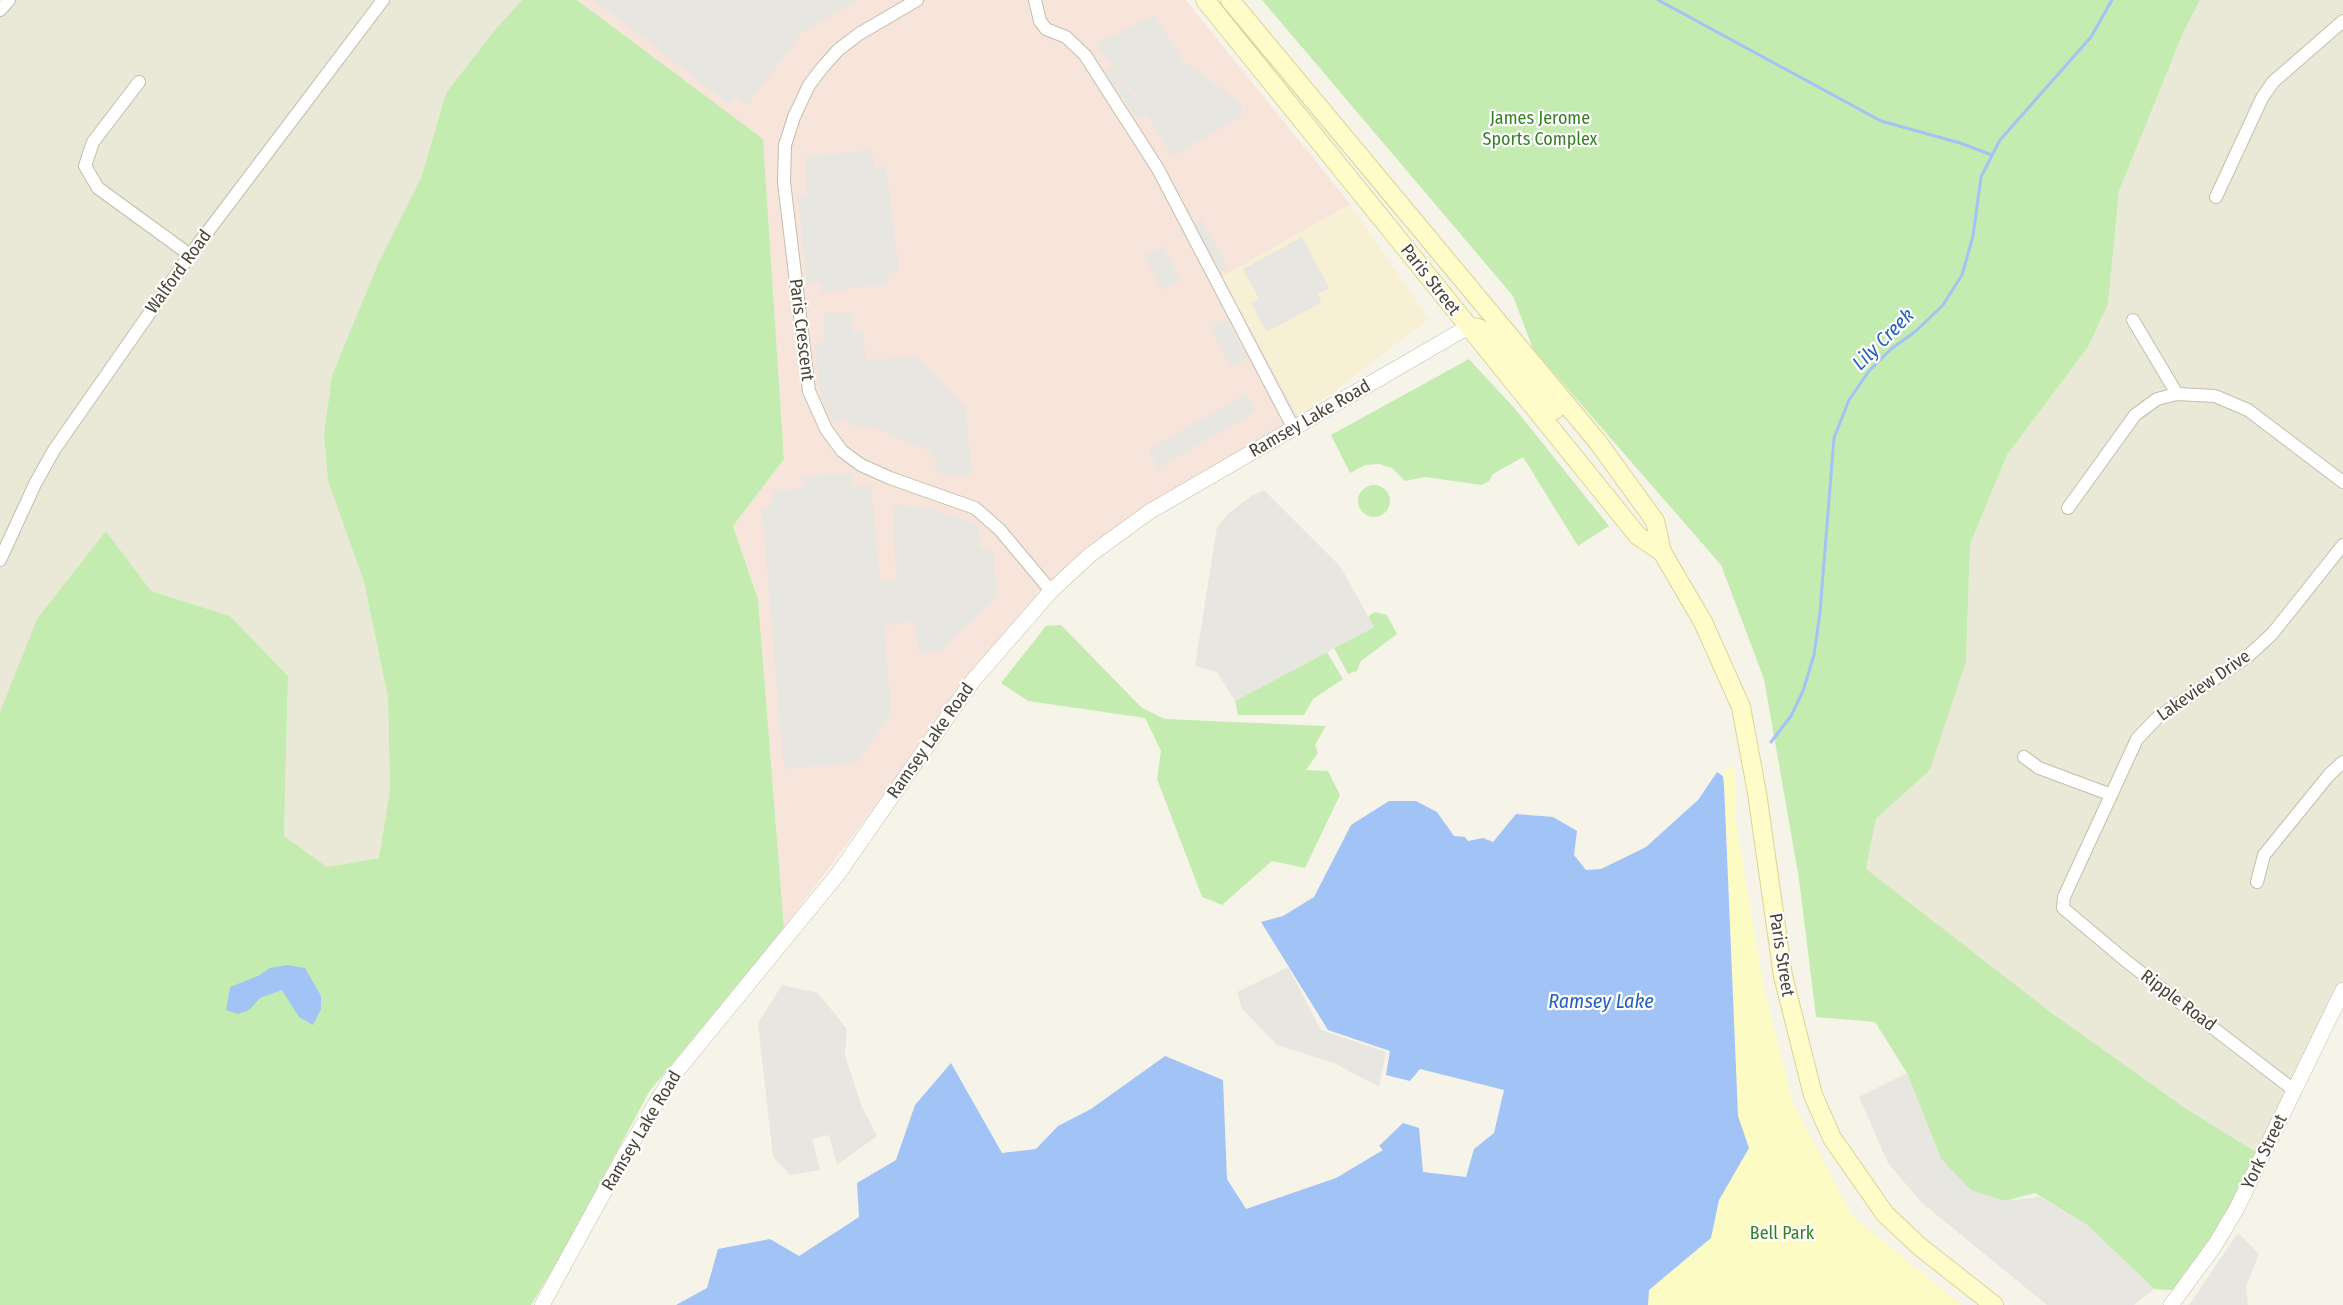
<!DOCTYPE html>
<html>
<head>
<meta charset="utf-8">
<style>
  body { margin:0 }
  canvas { display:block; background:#f6f4e9 }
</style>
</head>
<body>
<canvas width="2343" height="1305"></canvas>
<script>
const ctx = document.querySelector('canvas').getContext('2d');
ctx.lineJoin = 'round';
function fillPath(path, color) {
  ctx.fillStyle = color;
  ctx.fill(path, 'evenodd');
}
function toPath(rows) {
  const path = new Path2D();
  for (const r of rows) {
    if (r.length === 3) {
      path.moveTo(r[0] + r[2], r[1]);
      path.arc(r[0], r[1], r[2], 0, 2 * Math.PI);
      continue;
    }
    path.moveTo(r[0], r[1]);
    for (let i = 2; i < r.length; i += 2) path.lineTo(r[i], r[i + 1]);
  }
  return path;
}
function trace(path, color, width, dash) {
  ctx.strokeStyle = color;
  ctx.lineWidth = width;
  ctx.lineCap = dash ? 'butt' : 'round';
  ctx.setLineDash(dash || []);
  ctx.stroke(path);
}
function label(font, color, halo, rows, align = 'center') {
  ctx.font = font + ' "Fira Sans Condensed",sans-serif';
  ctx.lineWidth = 4.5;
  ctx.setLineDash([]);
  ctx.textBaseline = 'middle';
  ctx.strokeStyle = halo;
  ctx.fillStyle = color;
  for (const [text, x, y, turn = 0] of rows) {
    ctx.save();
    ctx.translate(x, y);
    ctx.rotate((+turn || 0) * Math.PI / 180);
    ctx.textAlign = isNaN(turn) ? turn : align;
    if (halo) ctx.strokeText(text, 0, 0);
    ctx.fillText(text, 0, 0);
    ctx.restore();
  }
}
fillPath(toPath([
  [0,0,522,0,494,31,446,93,421,178,378,264,332,375,324,434,328,481,364,582,388,698,390,789,379,858,327,867,284,836,288,676,230,616,151,591,106,531,0,712],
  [2200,0,2343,0,2343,986,2263,1156,2188,1110,2053,1014,1866,870,1876,819,1930,770,1966,662,1970,544,2007,455,2088,347,2108,304,2119,191,2183,33]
]), '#eae8d7');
fillPath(toPath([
  [1350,204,1429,319,1299,418,1222,277]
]), '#f8f0d4');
fillPath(toPath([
  [577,0,1186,0,1350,204,1222,277,1299,418,1145,508,969,681,784,928,758,599,733,526,784,459,763,140]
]), '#f7e5dc');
fillPath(toPath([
  [522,0,577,0,763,139,784,459,733,526,758,599,784,928,649,1092,559,1259,531,1305,0,1305,0,712,37,619,106,531,151,591,230,616,288,676,284,836,327,867,379,858,390,789,388,698,364,582,328,481,324,434,332,375,378,264,421,178,446,93,494,31],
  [1262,0,2200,0,2183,33,2119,191,2108,304,2088,347,2007,455,1970,544,1966,662,1930,770,1876,819,1866,869,2053,1014,2188,1110,2263,1156,2182,1291,2154,1289,2087,1225,2035,1193,2005,1201,1971,1191,1941,1159,1907,1073,1875,1022,1816,1017,1799,879,1764,679,1721,565,1533,349,1513,296],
  [1469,359,1516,410,1609,526,1578,546,1523,457,1493,474,1489,481,1481,485,1425,477,1405,481,1392,468,1379,464,1365,465,1350,473,1331,435],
  [1374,501,16],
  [1374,612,1387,615,1397,634,1361,661,1357,671,1348,674,1334,648,1374,627,1368,617],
  [1061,625,1142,708,1165,719,1326,726,1315,745,1318,753,1306,770,1328,771,1340,795,1305,868,1272,861,1222,905,1202,897,1157,779,1161,751,1145,718,1028,701,1001,683,1046,626],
  [1327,652,1343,679,1313,699,1304,715,1238,715,1235,701]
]), '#c5ecb0');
fillPath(toPath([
  [1734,765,1736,822,1764,988,1793,1103,1852,1216,1961,1305,1648,1305,1649,1290,1711,1238,1719,1200,1749,1148,1738,1117,1724,771]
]), '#fcfbc3');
fillPath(toPath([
  [594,0,858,0,802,32,747,105,736,96,729,104],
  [1154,15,1184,62,1241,103,1241,116,1173,156,1147,114,1138,120,1105,72,1112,66,1146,113,1134,92,1096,44],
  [872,150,874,168,886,166,899,272,887,273,888,284,821,292,821,282,807,283,798,198,807,196,805,157],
  [1202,220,1228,268,1219,272,1194,224],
  [1302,237,1329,288,1318,294,1322,302,1267,332,1251,303,1259,299,1243,269],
  [1163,246,1181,280,1162,290,1144,255],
  [824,313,851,313,853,332,863,332,866,360,917,357,965,408,972,474,951,476,934,471,938,462,928,450,869,426,855,427,844,418,835,424,821,398,814,344,824,343],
  [1226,319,1248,358,1231,367,1210,328],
  [1246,394,1256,411,1158,468,1148,450],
  [851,473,852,487,871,486,880,582,896,579,893,504,932,510,978,524,980,547,994,553,996,597,941,651,919,653,914,621,884,626,891,712,857,763,784,769,762,509,769,508,775,491,804,488,803,477],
  [1264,490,1340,566,1374,627,1235,701,1217,672,1195,666,1217,527,1229,513,1251,496],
  [1288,967,1321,1030,1386,1052,1379,1087,1334,1063,1277,1045,1242,1009,1237,992],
  [782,985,818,993,847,1029,845,1055,861,1105,877,1136,837,1165,829,1135,812,1139,820,1170,790,1175,773,1157,758,1023],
  [1907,1073,1941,1159,1971,1190,2005,1201,2040,1197,2087,1225,2154,1289,2134,1305,2047,1305,1922,1203,1888,1163,1859,1097],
  [2238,1233,2259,1254,2246,1286,2248,1305,2189,1305]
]), '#e7e6e1');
fillPath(toPath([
  [1717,772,1723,776,1724,785,1738,1116,1749,1148,1719,1200,1711,1238,1649,1290,1648,1305,676,1305,707,1288,718,1249,770,1239,799,1256,859,1217,857,1183,896,1160,915,1105,951,1063,1002,1153,1036,1149,1058,1126,1091,1109,1165,1056,1223,1080,1227,1179,1246,1209,1336,1178,1383,1150,1379,1146,1403,1123,1419,1128,1423,1172,1466,1177,1474,1149,1494,1133,1504,1090,1420,1069,1410,1081,1386,1075,1390,1051,1328,1030,1261,922,1283,916,1314,897,1351,825,1389,801,1416,801,1437,812,1454,836,1465,837,1468,841,1483,838,1493,842,1516,814,1553,817,1577,831,1574,855,1586,870,1601,869,1646,847,1698,800],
  [287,965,305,968,321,996,321,1009,313,1025,299,1017,282,990,260,998,249,1010,238,1014,226,1010,230,987,258,976,270,968]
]), '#a2c3f6');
trace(toPath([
  [1658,0,1881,121,1960,143,1992,155],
  [1771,742,1791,716,1803,691,1814,655,1820,612,1834,438,1849,400,1869,371,1891,349,1916,331,1943,305,1962,275,1973,236,1981,177,2000,140,2091,37,2112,0]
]), '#a2c3f6', 3);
const minor = toPath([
  [917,0,859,34,838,50,822,68,809,85,794,117,785,145,784,182,809,391,826,429,842,451,861,465,890,478,975,508,1000,530,1051,591],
  [1035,0,1040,21,1046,29,1066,37,1085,55,1158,169,1294,429],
  [0,10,9,0],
  [139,82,93,142,85,166,98,188,190,255],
  [2216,197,2262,98,2273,82,2343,21],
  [2133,320,2177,394],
  [2068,508,2135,415,2157,399,2177,394,2215,396,2248,410,2343,482],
  [0,560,35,484,54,450,190,255,383,0],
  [2024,757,2039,768,2109,794],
  [2257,882,2264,855,2329,775,2343,762],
  [2295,1091,2126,961,2063,908,2064,897,2137,739,2157,718,2247,657,2272,634,2343,545]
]);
const tertiary = toPath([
  [542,1305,621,1161,672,1077,838,874,971,683,1051,591,1090,555,1149,512,1468,327],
  [2171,1305,2215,1245,2237,1208,2343,990]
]);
const secondary = toPath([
  [1205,0,1638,536,1662,552],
  [1230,0,1597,441,1655,521,1662,552,1703,622,1741,707,1757,793,1783,976,1813,1095,1832,1138,1885,1214,1919,1246,1994,1305],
  [1470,327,1478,328,1493,337,1555,410]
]);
trace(minor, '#c2bfab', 14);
trace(tertiary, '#c2bfab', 16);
trace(secondary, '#d9d496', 20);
trace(minor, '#fff', 12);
trace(tertiary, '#fff', 15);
trace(secondary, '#fffcca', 18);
label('18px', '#368125', '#fff', [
  ["James Jerome",1540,119],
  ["Sports Complex",1540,140],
  ["Bell Park",1782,1234]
]);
label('18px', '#4a4637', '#fff', [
  ["Walford Road",179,272,-54],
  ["Paris Street",1430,280,52],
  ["Paris Crescent",801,330,83],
  ["Ramsey Lake Road",1310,419,-30],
  ["Lakeview Drive",2204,686,-35],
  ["Ramsey Lake Road",931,741,-55],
  ["Paris Street",1781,955,81],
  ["Ripple Road",2178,1001,37],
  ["Ramsey Lake Road",642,1131,-59],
  ["York Street",2265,1152,-64]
]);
label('italic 20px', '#2761bf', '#fff', [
  ["Lily Creek",1884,340,-45],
  ["Ramsey Lake",1601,1002]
]);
</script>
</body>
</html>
